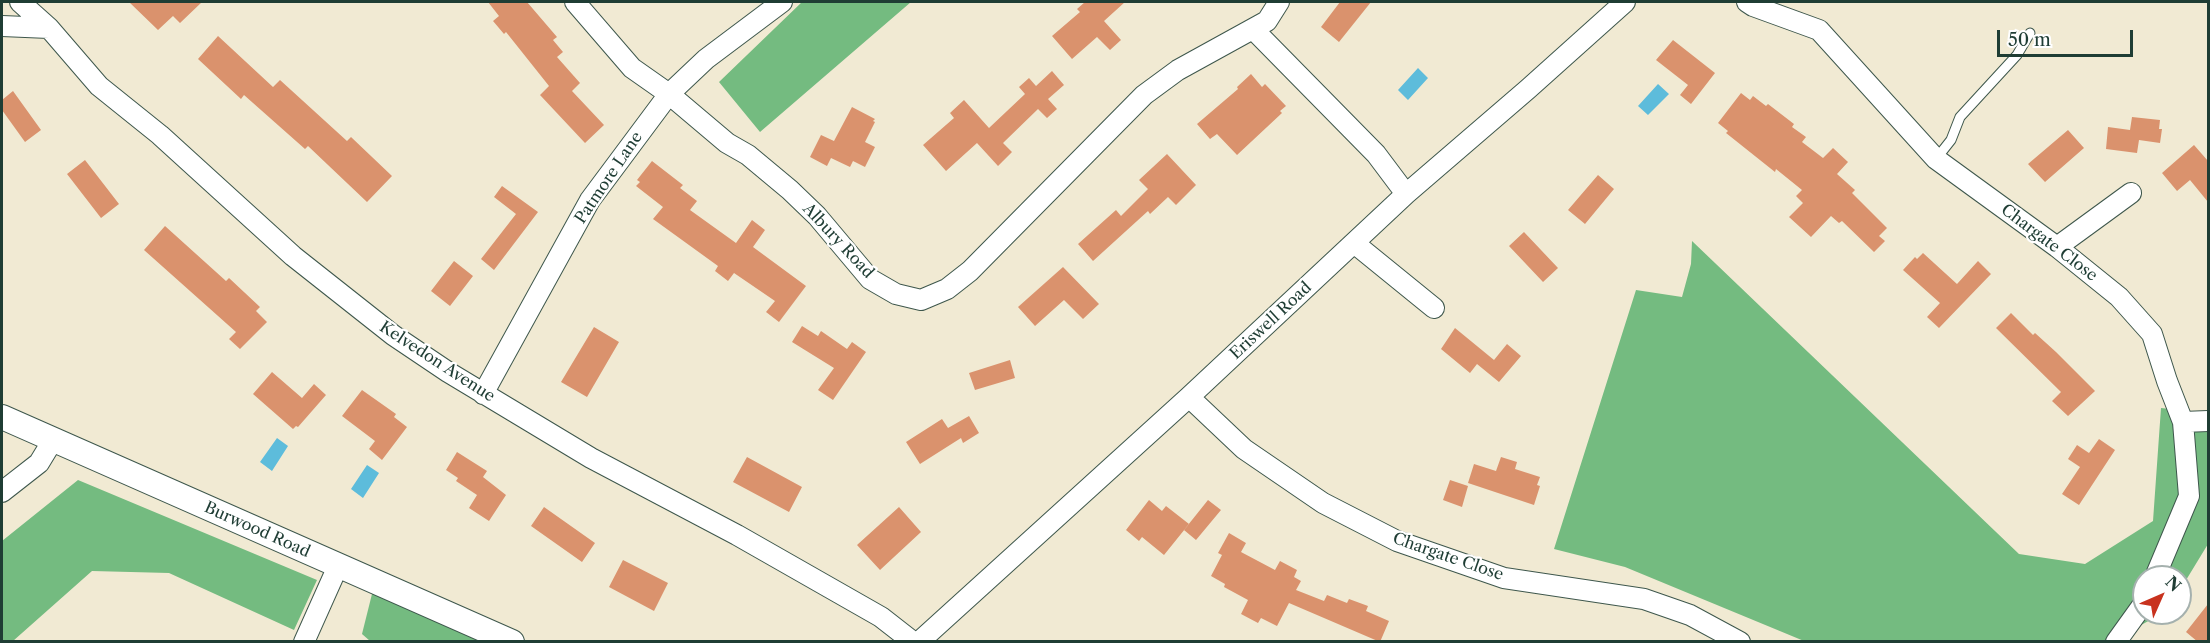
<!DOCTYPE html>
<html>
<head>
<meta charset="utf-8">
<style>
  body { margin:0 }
  #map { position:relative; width:2210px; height:643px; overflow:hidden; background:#f1ead3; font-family:"Libre Caslon Text",serif }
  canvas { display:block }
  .frame { position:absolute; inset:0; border:3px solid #1f3d34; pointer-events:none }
  .north { position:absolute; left:2132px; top:565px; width:60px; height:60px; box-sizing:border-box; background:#fff; border:2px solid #a5b1ae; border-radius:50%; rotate:45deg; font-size:16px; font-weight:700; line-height:24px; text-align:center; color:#1f3d34 }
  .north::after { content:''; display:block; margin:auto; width:21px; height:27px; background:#c8321e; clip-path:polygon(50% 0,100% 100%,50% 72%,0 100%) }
  .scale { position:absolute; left:1997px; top:30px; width:136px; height:27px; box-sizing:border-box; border:3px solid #1f3d34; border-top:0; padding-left:8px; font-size:18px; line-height:21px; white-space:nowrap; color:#1f3d34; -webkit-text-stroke:4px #fff; paint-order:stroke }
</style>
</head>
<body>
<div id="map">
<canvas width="2210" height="643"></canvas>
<div class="frame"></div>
<div class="north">N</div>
<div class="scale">50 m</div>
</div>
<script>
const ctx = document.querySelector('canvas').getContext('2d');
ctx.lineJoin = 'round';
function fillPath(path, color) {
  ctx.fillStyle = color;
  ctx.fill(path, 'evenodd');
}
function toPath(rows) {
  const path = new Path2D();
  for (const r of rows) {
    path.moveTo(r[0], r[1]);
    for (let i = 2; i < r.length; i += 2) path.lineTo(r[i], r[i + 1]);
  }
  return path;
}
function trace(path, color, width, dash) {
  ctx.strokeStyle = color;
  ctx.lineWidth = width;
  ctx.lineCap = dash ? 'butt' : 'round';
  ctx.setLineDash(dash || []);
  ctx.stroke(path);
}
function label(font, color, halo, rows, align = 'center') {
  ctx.font = font + ' "Libre Caslon Text",serif';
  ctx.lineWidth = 4.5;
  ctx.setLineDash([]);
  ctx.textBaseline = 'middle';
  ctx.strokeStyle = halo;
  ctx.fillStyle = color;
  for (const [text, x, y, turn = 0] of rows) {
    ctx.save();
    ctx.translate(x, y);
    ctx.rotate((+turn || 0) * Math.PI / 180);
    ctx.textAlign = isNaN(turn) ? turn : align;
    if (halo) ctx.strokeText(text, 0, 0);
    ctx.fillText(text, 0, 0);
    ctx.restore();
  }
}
fillPath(toPath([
  [802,2,911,2,760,132,719,82],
  [1692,241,2019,554,2085,564,2153,521,2161,408,2208,413,2208,544,2180,590,2180,577,2144,577,2144,613,2163,613,2112,641,1804,641,1625,567,1554,549,1636,290,1682,297,1691,264],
  [78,480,317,580,294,630,169,573,92,571,13,641,2,641,2,541],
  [373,590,490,641,370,641,362,634]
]), '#74bb80');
fillPath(toPath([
  [1418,68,1428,78,1408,100,1398,90],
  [1658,84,1669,94,1648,115,1638,106],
  [277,438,288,446,272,471,260,462],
  [367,465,379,473,363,498,351,489]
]), '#5dbcdb');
fillPath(toPath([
  [129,2,202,2,180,23,173,16,158,30],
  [488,2,527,2,557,37,553,40,563,52,557,57,580,83,572,91,604,125,585,143,540,95,549,86,506,32,504,34,493,21,499,16],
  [1085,2,1125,2,1104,21,1121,40,1110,50,1097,37,1072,59,1052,36,1080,12,1077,9],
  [1340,2,1371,2,1339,42,1321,27],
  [218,36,273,87,280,80,347,141,351,137,392,176,367,202,308,146,305,149,244,95,241,99,198,59],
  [1673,40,1715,73,1691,104,1680,95,1688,85,1656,60],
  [1052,71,1064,85,1048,99,1057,109,1047,118,1038,109,1003,143,1012,152,998,166,977,143,946,171,923,145,954,118,950,113,964,100,989,128,1025,94,1019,87,1029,78,1036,86],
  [1251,74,1262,87,1265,84,1286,106,1280,111,1282,113,1237,155,1217,134,1210,139,1197,124,1238,89,1237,87],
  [13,91,41,130,25,142,2,110,2,100],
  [1741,93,1750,100,1753,96,1766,106,1768,104,1794,124,1792,127,1806,137,1802,142,1823,158,1833,148,1848,162,1837,174,1855,190,1852,193,1887,228,1879,236,1885,241,1874,252,1842,221,1839,223,1831,216,1811,237,1789,217,1803,203,1796,196,1802,190,1776,169,1775,172,1726,133,1728,131,1718,123],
  [852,107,875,119,873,121,875,122,865,142,875,147,865,167,853,161,850,167,831,158,827,166,810,157,821,135,834,141],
  [2132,117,2160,120,2159,129,2162,129,2160,143,2139,140,2137,153,2106,149,2108,127,2130,130],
  [2068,130,2084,148,2045,182,2028,164],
  [2194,145,2208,161,2208,202,2190,180,2177,191,2162,173],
  [1167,154,1196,185,1176,205,1168,197,1150,214,1148,211,1093,261,1078,244,1116,210,1121,216,1148,189,1139,180],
  [85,160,119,204,101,218,67,174],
  [652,161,683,185,680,188,697,201,690,210,736,243,752,220,765,230,753,247,806,286,779,322,766,312,775,301,734,273,728,281,715,271,718,266,653,219,663,207,636,186,640,182,637,180],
  [1598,175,1614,189,1585,224,1568,210],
  [502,186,538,212,494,270,481,259,516,214,494,197],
  [165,226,226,281,229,278,260,307,256,311,267,322,240,349,229,339,236,332,144,250],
  [1524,232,1558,268,1543,282,1509,246],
  [1923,253,1957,284,1978,261,1991,274,1939,328,1927,317,1940,303,1903,270,1915,257,1917,259],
  [454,261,473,276,450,306,431,291],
  [1063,267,1099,304,1083,319,1064,300,1035,326,1018,307],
  [2011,313,2033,335,2035,333,2056,352,2095,391,2068,416,2052,401,2061,392,1996,328],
  [802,326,818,336,821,331,847,349,852,342,866,352,833,400,818,390,834,368,792,342],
  [594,327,619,342,587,397,561,382],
  [1455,328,1494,360,1507,344,1521,356,1499,382,1477,364,1470,373,1441,349],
  [1010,360,1015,378,975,390,969,373],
  [272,372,302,398,314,384,326,395,298,427,296,426,293,429,253,394],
  [362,390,396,414,394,417,407,427,382,460,369,449,375,441,342,416],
  [969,416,979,433,963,443,961,438,920,464,906,442,942,419,948,428],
  [2099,439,2115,450,2079,505,2062,494,2080,467,2068,459,2077,445,2089,453],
  [457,452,487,471,483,477,506,495,489,521,469,508,477,495,456,481,458,478,446,470],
  [747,457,802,487,789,512,733,482],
  [1501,457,1517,462,1515,469,1540,477,1537,485,1540,486,1534,505,1468,483,1474,464,1496,471],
  [1450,480,1468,486,1462,507,1443,500],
  [1149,500,1162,511,1166,506,1189,524,1164,555,1142,537,1139,541,1126,530],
  [1208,500,1221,510,1196,540,1184,530],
  [544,507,595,543,582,562,531,526],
  [899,507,921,532,880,570,857,545],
  [1229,533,1246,543,1241,552,1275,570,1280,561,1297,570,1294,577,1301,581,1296,590,1324,601,1327,595,1347,603,1349,599,1368,606,1366,611,1389,621,1380,642,1289,603,1277,626,1261,618,1258,623,1241,614,1248,600,1224,587,1225,584,1211,576,1222,555,1218,553],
  [623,560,668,583,654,611,609,587],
  [2208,604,2208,642,2198,642,2186,632]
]), '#da926d');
const service = toPath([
  [1936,159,1951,140,1960,117,2017,55,2030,33]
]);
const minor = toPath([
  [20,2,49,28,99,86,160,135,293,256,393,335,448,372,591,458,737,535,881,617,913,642],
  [575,2,632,68,669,94,727,143,748,155,790,190,817,216,870,279,896,294,921,300,947,289,970,271,1144,95,1178,70,1267,21,1279,2],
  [1747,2,1753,6,1819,30,1936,159,2057,247,2119,297,2152,334,2167,381,2183,422,2189,496,2155,577],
  [2,26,49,28],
  [1253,29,1376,154,1406,194],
  [1354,243,1434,308],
  [2057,247,2131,193],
  [483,394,590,200,669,94,706,59,782,2],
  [1189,397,1244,449,1323,503,1397,541,1504,578,1644,599,1690,615,1740,642],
  [2183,422,2208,421],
  [2,492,39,463,53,440],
  [304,642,338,566],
  [919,642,1189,397,1406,194,1528,89,1625,2],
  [2116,642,2144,603]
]);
const tertiary = toPath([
  [2,417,512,642]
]);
trace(service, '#3e574c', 11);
trace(minor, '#3e574c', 22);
trace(tertiary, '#3e574c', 26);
trace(service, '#fff', 9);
trace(minor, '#fff', 20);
trace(tertiary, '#fff', 24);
label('16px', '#1f3d34', '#fff', [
  ["Patmore Lane",609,178,-56],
  ["Albury Road",838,241,47],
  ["Chargate Close",2049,243,37],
  ["Eriswell Road",1271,321,-43],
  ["Kelvedon Avenue",437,362,33],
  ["Burwood Road",257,530,24],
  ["Chargate Close",1448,557,19]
]);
</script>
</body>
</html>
